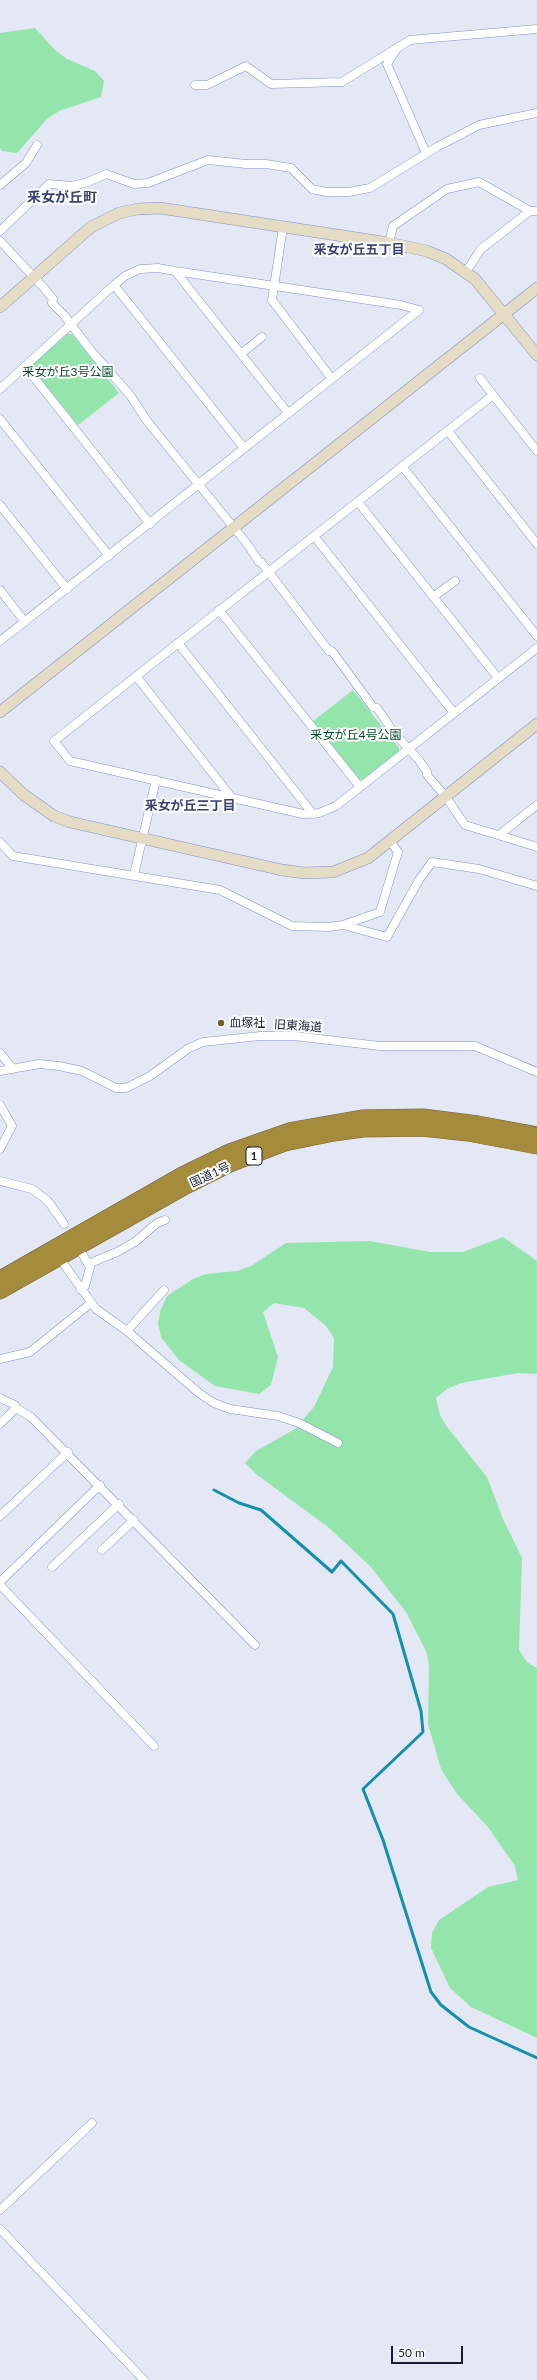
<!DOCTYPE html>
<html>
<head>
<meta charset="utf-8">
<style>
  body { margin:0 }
  #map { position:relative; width:537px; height:2380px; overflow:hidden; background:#e4e8f4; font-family:Lato,sans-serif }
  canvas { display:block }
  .scale { position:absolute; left:391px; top:2346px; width:72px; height:18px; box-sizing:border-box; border:2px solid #171c32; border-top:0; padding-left:5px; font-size:12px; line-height:14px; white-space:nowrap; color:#171c32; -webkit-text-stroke:3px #fff; paint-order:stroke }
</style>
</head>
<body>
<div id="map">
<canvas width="537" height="2380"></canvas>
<div class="scale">50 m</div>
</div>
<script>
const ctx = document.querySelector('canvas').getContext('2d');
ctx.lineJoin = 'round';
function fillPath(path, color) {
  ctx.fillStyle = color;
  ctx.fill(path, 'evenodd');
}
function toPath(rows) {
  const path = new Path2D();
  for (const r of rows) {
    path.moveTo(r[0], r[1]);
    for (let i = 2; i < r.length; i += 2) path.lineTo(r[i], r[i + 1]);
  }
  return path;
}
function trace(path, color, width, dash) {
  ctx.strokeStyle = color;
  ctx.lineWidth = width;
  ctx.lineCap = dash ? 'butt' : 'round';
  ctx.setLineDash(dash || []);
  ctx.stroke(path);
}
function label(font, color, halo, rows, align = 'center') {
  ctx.font = font + ' Lato,"Noto Sans JP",sans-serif';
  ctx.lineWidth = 4;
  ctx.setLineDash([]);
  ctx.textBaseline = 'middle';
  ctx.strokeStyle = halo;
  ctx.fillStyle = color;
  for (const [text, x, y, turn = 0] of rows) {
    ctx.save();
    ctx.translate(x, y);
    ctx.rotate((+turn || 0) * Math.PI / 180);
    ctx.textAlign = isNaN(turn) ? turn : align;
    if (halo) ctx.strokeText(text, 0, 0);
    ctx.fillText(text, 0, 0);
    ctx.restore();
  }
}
fillPath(toPath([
  [35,28,55,50,67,59,95,71,104,81,101,97,59,111,47,119,17,153,2,151,0,148,0,33],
  [67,334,72,334,119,393,78,425,33,370,34,363],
  [353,690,399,748,399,752,364,780,358,779,312,722],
  [503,1237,537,1261,537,1374,518,1373,461,1383,447,1389,436,1398,440,1415,447,1427,487,1477,503,1519,522,1558,519,1650,527,1662,537,1668,537,2038,471,2007,450,1988,431,1948,432,1933,439,1920,488,1887,518,1880,515,1866,488,1827,457,1794,441,1769,428,1724,429,1665,426,1651,406,1612,370,1566,328,1527,256,1474,245,1463,256,1451,295,1429,314,1407,333,1367,334,1338,326,1326,304,1308,274,1303,263,1312,278,1357,271,1385,259,1394,215,1386,179,1360,161,1337,158,1323,161,1309,167,1296,193,1279,206,1274,237,1271,251,1266,286,1243,370,1241,430,1252,463,1252]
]), '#93e5ab');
trace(toPath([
  [214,1490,239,1503,261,1510,332,1572,341,1561,393,1614,421,1711,423,1732,363,1789,383,1840,431,1992,441,2005,469,2027,537,2058]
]), '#1491aa', 3);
const street = toPath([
  [398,47,387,64,426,153],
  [195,85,207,85,246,66,271,84,342,82,410,40,537,29],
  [0,185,26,163,37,145],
  [283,227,272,300,332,379],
  [0,231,49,184,72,186,88,182,106,174,134,184,148,183,208,160,246,164,266,164,291,168,312,189,326,192,349,192,370,188,437,147,479,125,537,113],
  [0,241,44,288,53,299,52,303,64,315,92,352,130,395,147,421,248,545,259,562,261,562,329,651,332,651,373,707,377,708,395,734,419,760,427,772,427,775,446,797,465,825,537,847],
  [389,243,393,226,447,189,479,182,530,211,537,211],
  [175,271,288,413],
  [466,272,481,249,530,211],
  [114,285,244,448],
  [241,354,262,337],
  [25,366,150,524],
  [480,378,493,395],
  [0,389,114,285,125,276,140,269,158,268,175,271,401,305,419,310],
  [0,419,109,556],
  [448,431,537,544],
  [537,451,493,395,54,741,70,761,303,814,319,813,336,806,537,648],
  [402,466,537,636],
  [358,502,498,678],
  [0,505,67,589],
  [314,536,454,713],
  [0,590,25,622],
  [433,597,455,581],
  [219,610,360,787],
  [0,641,419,310],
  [178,643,313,814],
  [136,676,232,798],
  [499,835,537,805],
  [0,842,13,856,220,890,292,926,329,927,343,925,387,937,419,880,432,862,479,869,537,886],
  [134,875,156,780],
  [343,925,380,912,398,852,390,841],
  [0,1053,13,1069],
  [0,1071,39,1064,59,1066,82,1071,116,1088,126,1088,150,1076,189,1048,203,1042,260,1036,294,1036,380,1046,475,1046,537,1072],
  [0,1105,12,1126,0,1149],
  [0,1181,32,1189,48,1201,64,1224],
  [83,1255,88,1264],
  [58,1256,96,1309,127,1331,199,1393,214,1403,230,1409,278,1416,299,1423,338,1443],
  [81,1290,85,1286,90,1267,88,1264,117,1252,135,1242,157,1223,165,1220],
  [127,1331,164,1290],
  [0,1359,30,1352,91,1303],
  [0,1398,15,1405,16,1408],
  [0,1424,16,1408,31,1417,255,1645],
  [0,1516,68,1452],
  [102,1550,134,1520],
  [52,1567,119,1504],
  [0,1582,100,1485],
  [0,1585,154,1746],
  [0,2210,92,2123],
  [0,2229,144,2380]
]);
const secondary = toPath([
  [0,307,91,227,119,213,138,209,160,208,389,243,427,251,446,259,475,279,537,355],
  [0,712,537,288],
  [0,772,24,795,54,816,70,822,282,870,304,873,333,872,368,858,537,724]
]);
const highway = toPath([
  [0,1278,182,1174,229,1151,289,1130,363,1117,423,1116,478,1123,537,1134],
  [0,1292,186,1187,230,1165,285,1144,334,1134,363,1130,422,1129,468,1134,537,1147]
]);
trace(street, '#8391c9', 9);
trace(secondary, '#8391c9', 12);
trace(highway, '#736538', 15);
trace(street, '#fff', 8);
trace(secondary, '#e4dcc4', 11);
trace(highway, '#a48c3c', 14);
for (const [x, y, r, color] of [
  [221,1023,4,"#70612e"]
]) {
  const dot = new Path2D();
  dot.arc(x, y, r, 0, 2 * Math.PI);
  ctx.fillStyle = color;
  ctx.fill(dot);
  trace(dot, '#fff', 1.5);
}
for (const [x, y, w] of [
  [254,1156,16]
]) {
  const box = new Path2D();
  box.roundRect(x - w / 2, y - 9, w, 18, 3);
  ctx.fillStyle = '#fff';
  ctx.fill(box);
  trace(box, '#171c32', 1);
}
label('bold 11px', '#171c32', null, [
  ["1",254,1156]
]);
label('12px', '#004d25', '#fff', [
  ["釆女が丘3号公園",68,372],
  ["釆女が丘4号公園",356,735]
]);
label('12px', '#171c32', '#fff', [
  ["血塚社",229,1023]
], 'left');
label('12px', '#171c32', '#fff', [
  ["旧東海道",298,1026,4],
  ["国道1号",210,1175,-25]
]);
label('bold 13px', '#384375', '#fff', [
  ["釆女が丘五丁目",359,250],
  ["釆女が丘三丁目",190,806]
]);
label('bold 14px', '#384375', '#fff', [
  ["釆女が丘町",62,197]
]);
</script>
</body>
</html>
